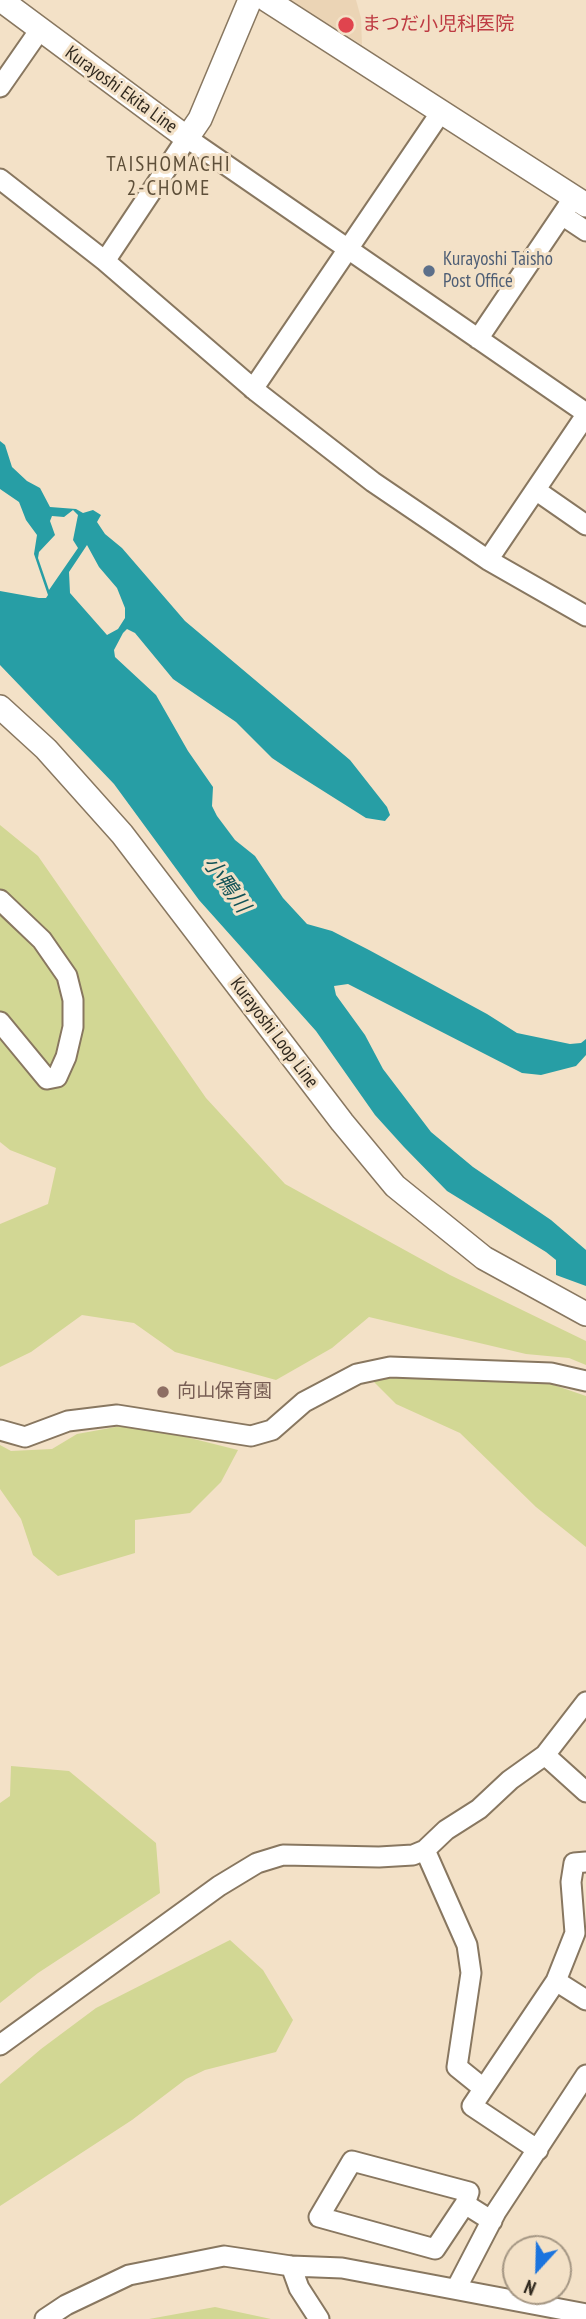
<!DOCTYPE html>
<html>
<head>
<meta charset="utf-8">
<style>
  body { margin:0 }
  #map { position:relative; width:586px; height:2319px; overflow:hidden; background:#f3e1c7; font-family:"PT Sans Narrow",sans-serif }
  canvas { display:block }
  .north { position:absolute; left:502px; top:2235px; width:70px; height:70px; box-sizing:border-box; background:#f3e1c7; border:2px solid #a59784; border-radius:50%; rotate:202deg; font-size:19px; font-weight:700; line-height:28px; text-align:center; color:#30291f }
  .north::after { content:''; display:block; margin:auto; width:24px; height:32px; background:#1b74de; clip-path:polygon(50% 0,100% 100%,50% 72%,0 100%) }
</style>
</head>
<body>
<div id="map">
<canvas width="586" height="2319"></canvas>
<div class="north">N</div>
</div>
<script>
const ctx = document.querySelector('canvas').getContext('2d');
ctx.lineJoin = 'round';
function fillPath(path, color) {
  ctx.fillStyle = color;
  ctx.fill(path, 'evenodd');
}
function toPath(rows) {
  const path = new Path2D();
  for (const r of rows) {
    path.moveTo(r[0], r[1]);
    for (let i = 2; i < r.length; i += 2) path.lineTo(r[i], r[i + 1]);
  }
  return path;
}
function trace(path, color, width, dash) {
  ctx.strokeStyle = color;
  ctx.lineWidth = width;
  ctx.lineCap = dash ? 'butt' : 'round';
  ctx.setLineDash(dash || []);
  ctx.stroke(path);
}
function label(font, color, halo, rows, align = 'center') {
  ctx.font = font + ' "PT Sans Narrow","Noto Sans JP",sans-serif';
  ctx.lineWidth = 6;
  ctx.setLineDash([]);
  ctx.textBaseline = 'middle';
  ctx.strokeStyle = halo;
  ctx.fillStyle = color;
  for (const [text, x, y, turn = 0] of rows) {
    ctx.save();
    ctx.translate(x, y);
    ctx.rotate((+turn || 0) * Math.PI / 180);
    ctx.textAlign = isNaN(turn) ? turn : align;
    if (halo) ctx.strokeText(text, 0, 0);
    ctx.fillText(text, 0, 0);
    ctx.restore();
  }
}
fillPath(toPath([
  [289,0,356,0,361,18,362,45]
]), '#ebd4b5');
fillPath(toPath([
  [0,825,38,856,206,1098,285,1184,450,1275,586,1341,586,1365,569,1358,526,1354,369,1317,332,1348,276,1380,175,1352,134,1323,82,1315,31,1352,0,1367,0,1224,48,1204,56,1168,10,1150,0,1142,0,907,36,943,78,1003,17,904,0,889],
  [404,1377,548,1383,586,1396,586,1547,536,1507,460,1433,396,1404,372,1380],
  [121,1426,186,1437,238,1450,221,1482,190,1513,135,1520,135,1553,58,1576,33,1555,21,1519,0,1489,0,1445,11,1451,52,1449,77,1434],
  [11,1766,69,1771,156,1843,160,1893,38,1973,0,2003,0,1803,10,1796],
  [230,1940,263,1970,293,2020,276,2052,205,2070,186,2079,132,2120,0,2206,0,2084,41,2049,96,2008],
  [215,2307,271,2319,149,2319]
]), '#d2d794');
fillPath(toPath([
  [0,441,5,445,12,467,27,481,40,488,50,507,76,509,83,513,93,510,101,515,97,522,105,534,122,548,185,621,350,760,387,807,390,815,385,821,366,818,290,770,272,758,236,722,173,679,135,633,127,629,123,633,114,650,115,657,156,695,188,751,213,787,212,806,217,816,235,840,255,856,283,898,307,924,332,931,369,950,487,1014,517,1033,570,1044,581,1043,586,1039,586,1055,576,1066,541,1075,522,1073,348,984,334,986,336,995,365,1035,383,1069,431,1132,473,1167,551,1220,586,1250,586,1286,556,1275,556,1260,546,1252,447,1191,404,1147,375,1115,316,1031,199,900,114,784,0,665,0,591,39,598,46,598,48,595,34,554,37,535,26,520,19,502,0,489],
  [73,510,78,515,73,540,78,548,49,590,38,558,39,552,55,535,50,521,52,516,64,517],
  [87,545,99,567,117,588,125,608,125,618,118,629,107,635,70,593,69,572]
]), '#279ea5');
const minor = toPath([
  [0,87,39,31],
  [0,179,105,261,257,392,373,482,488,560,586,616],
  [562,215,586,231],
  [105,261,187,138,586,413],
  [478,339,574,197],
  [253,389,441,112],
  [537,491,586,525],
  [488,560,586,415],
  [0,900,42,940,67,976,73,1000,73,1027,66,1057,57,1077,47,1079,0,1022],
  [0,1430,25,1437,68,1421,117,1415,251,1436,272,1430,304,1402,357,1374,390,1367,551,1373,586,1381],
  [545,1755,586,1792],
  [425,1850,467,1945,471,1973,457,2067,483,2088],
  [556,1981,586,2000],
  [0,2045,219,1886,257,1863,283,1855,379,1857,413,1855,425,1850,446,1830,479,1809,510,1780,545,1755,586,1702],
  [538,2150,472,2106,556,1981,575,1933,571,1882,574,1863,586,1862],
  [465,2204,435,2249,319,2217,352,2161,469,2192,465,2204,492,2221],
  [291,2266,299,2288,319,2319],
  [456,2289,496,2212,586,2075],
  [45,2319,66,2305,129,2275,224,2256,291,2266,342,2268,586,2314]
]);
const major = toPath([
  [1,0,187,138,200,119,250,0],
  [267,0,586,205],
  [0,707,46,749,122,834,342,1122,395,1186,484,1258,586,1314]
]);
trace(minor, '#887760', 23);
trace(major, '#887760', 26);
trace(minor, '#fff', 19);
trace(major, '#fff', 23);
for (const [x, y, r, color] of [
  [346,25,9,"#e0444e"],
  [429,271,7,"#5c6f8a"],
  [163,1392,7,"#8d6e63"]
]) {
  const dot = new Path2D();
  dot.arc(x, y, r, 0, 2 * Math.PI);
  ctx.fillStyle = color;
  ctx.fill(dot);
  trace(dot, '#f3e1c7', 2.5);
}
label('19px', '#be3a42', '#f3e1c7', [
  ["まつだ小児科医院",362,25]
], 'left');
label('19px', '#30291f', '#f3e1c7', [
  ["Kurayoshi Ekita Line",121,90,36],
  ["Kurayoshi Loop Line",274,1033,53]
]);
label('19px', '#4e5e75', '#f3e1c7', [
  ["Kurayoshi Taisho",443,260],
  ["Post Office",443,282]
], 'left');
label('19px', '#785e54', '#f3e1c7', [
  ["向山保育園",177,1392]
], 'left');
ctx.letterSpacing = '2px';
label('21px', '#5e4f39', '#f3e1c7', [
  ["TAISHOMACHI",169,165],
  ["2-CHOME",169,189]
]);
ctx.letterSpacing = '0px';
label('italic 21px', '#135357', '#f3e1c7', [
  ["小鴨川",226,885,54]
]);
</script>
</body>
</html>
